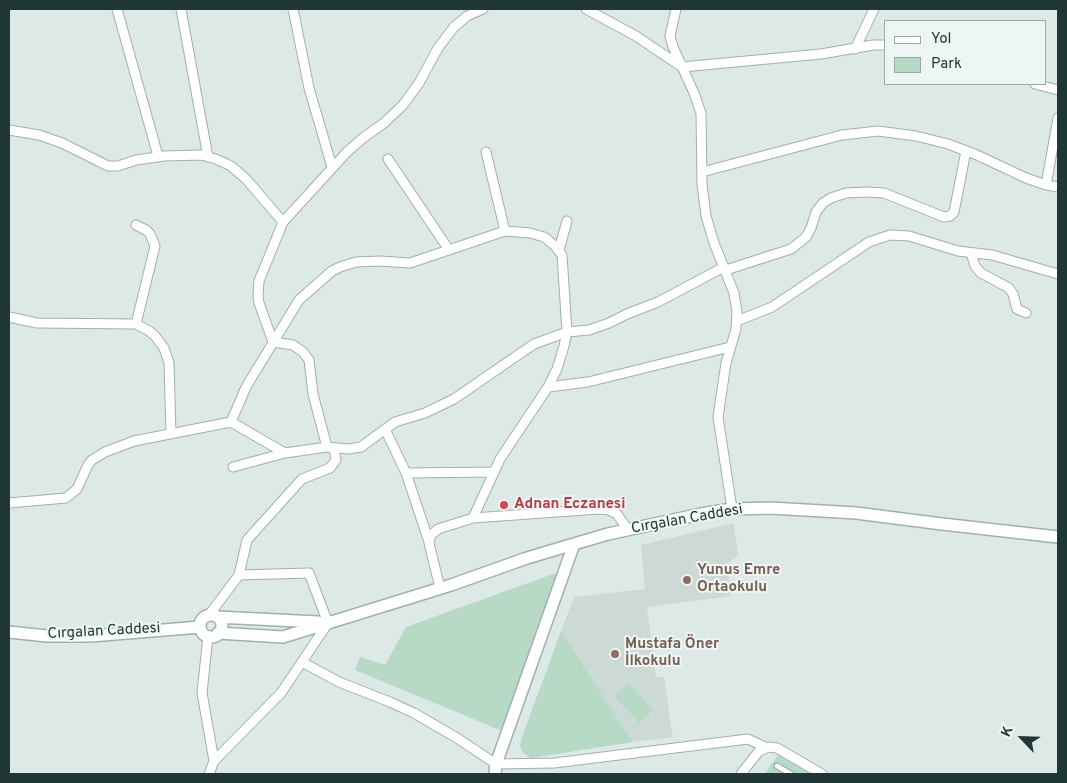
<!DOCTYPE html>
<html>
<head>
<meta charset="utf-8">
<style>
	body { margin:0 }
	#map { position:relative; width:1067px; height:783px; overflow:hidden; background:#dde9e6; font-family:Overpass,sans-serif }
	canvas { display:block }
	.frame { position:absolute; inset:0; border:10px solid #203835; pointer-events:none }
	.legend { position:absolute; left:884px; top:20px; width:162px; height:65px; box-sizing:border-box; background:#edf6f3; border:1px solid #9baaa7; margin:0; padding:6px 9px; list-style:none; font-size:15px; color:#203835 }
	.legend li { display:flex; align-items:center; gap:10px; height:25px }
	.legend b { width:25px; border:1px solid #9baaa7 }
	.north { position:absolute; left:997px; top:713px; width:50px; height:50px; -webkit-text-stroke:4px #edf6f3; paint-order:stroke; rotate:294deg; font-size:14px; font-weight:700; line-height:20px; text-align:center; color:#203835 }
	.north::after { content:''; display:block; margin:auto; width:18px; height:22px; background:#203835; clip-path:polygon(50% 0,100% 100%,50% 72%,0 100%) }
</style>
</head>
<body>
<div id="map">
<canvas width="1067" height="783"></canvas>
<div class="frame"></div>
<ul class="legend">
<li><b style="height:6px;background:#fff"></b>Yol</li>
<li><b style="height:14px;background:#b6dac6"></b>Park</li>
</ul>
<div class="north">K</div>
</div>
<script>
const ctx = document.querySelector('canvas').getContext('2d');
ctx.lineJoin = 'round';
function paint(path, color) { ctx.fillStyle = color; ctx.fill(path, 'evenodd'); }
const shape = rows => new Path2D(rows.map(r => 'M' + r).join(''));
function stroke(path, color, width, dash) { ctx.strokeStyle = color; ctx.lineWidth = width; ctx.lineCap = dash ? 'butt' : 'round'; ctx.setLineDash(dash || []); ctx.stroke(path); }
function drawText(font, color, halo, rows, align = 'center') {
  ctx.font = font + ' Overpass,sans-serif'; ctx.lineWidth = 4; ctx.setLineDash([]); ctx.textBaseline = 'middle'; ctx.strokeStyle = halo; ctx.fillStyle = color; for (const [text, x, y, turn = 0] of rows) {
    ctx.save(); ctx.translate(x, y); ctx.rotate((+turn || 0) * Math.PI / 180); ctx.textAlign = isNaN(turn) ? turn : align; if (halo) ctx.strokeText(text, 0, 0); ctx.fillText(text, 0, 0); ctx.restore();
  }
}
paint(shape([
	[734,523,738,556,727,564,731,596,647,607,656,677,664,677,673,737,633,742,561,631,574,597,645,589,641,545]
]), '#ccd9d5');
paint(shape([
	[567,569,507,733,355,670,360,657,385,665,406,627],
	[561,631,633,742,531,758,523,753,520,746,522,737],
	[628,683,653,710,639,723,614,696],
	[778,755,813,774,764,774]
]), '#b6dac6');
const service = shape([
	[777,766,791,774]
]);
const minor = shape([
	[117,9,158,156],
	[181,9,208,157],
	[293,9,309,88,332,167],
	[586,9,636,36,682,67,821,54,873,45,886,45],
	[676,9,670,36,673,47,694,93,701,113,702,184,706,216,714,243,734,293,737,312,736,329,726,363,718,417,732,509],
	[855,49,874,9],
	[1035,84,1058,90],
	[9,130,39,135,62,143,108,166,118,166,136,160,164,156,201,155,216,159,231,166,246,179,283,222],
	[486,152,505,231],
	[388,159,449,250],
	[702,172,842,135,878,131,916,136,948,144,977,155,1026,178,1046,185,1058,187],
	[1046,185,1058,118],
	[559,250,567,221],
	[971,253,975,266,981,273,1009,288,1013,294,1017,309,1026,313],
	[726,270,791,249,806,237,811,228,816,212,823,203,831,198,846,193,866,192,884,193,944,217,950,216,954,212,966,151],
	[9,317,37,323,136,324,149,331,155,336,164,348,169,363,171,434],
	[737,321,772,307,869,242,890,235,909,236,958,251,992,255,1058,274],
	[136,324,155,246,150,234,146,230,136,225],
	[548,387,588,382,730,347],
	[231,422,246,387,299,300,332,271,340,267,356,262,380,261,410,263,505,231,530,233,544,237,554,245,562,255,567,332,564,346,557,369,548,387,500,459,473,518],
	[385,429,406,473,429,542],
	[327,447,313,394,309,360,303,352,293,345,273,342,259,303,258,296,259,281,283,222,347,152,363,138,384,123,403,105,419,83,438,48,454,27,467,16,483,9],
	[233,467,285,453],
	[406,473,494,472],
	[9,503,66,498,77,489,88,465,92,460,105,452,134,441,231,422,285,453,327,447,348,449,361,447,395,422,425,413,454,399,534,344,567,332,589,330,609,323,627,314,658,302,724,267],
	[239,575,247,540,302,479,330,468,336,460,334,448],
	[440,588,429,543,431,535,438,529,473,518,599,509,609,510,617,514,628,530],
	[208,636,202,693,214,761],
	[302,662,339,682,390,702,414,713,457,738,496,764,554,763,748,739,765,747],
	[209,774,214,761,281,693,328,623,309,573,239,575,209,615],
	[741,774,759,751,769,747,777,748,822,774]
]);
const tertiary = shape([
	'200 626a11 11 0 1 1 22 0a11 11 0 1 1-22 0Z',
	[217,617,318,622],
	[9,632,47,636,91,636,200,627],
	[218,633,283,637,451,585,527,558,574,544,608,534,701,514,732,509,771,508,856,513,942,524,1058,537],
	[495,774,496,764,574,544]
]);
stroke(service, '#a1b0ad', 7);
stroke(minor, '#a1b0ad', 11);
stroke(tertiary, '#a1b0ad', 14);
stroke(service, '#fff', 4.5);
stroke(minor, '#fff', 9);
stroke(tertiary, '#fff', 11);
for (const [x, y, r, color] of [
	[504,505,5,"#e0444e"],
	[687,580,5,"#8d6e63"],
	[615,654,5,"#8d6e63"]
]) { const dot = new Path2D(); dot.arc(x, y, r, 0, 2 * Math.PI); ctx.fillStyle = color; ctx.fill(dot); stroke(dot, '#edf6f3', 2); }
drawText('bold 15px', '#be3a42', '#edf6f3', [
	["Adnan Eczanesi",514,505]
], 'left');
drawText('15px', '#203835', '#edf6f3', [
	["Cırgalan Caddesi",687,520,-10],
	["Cırgalan Caddesi",104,632,-3]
]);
drawText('bold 15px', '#785e54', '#edf6f3', [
	["Yunus Emre",697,571],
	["Ortaokulu",697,588],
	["Mustafa Öner",625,645],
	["İlkokulu",625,662]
], 'left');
</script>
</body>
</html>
